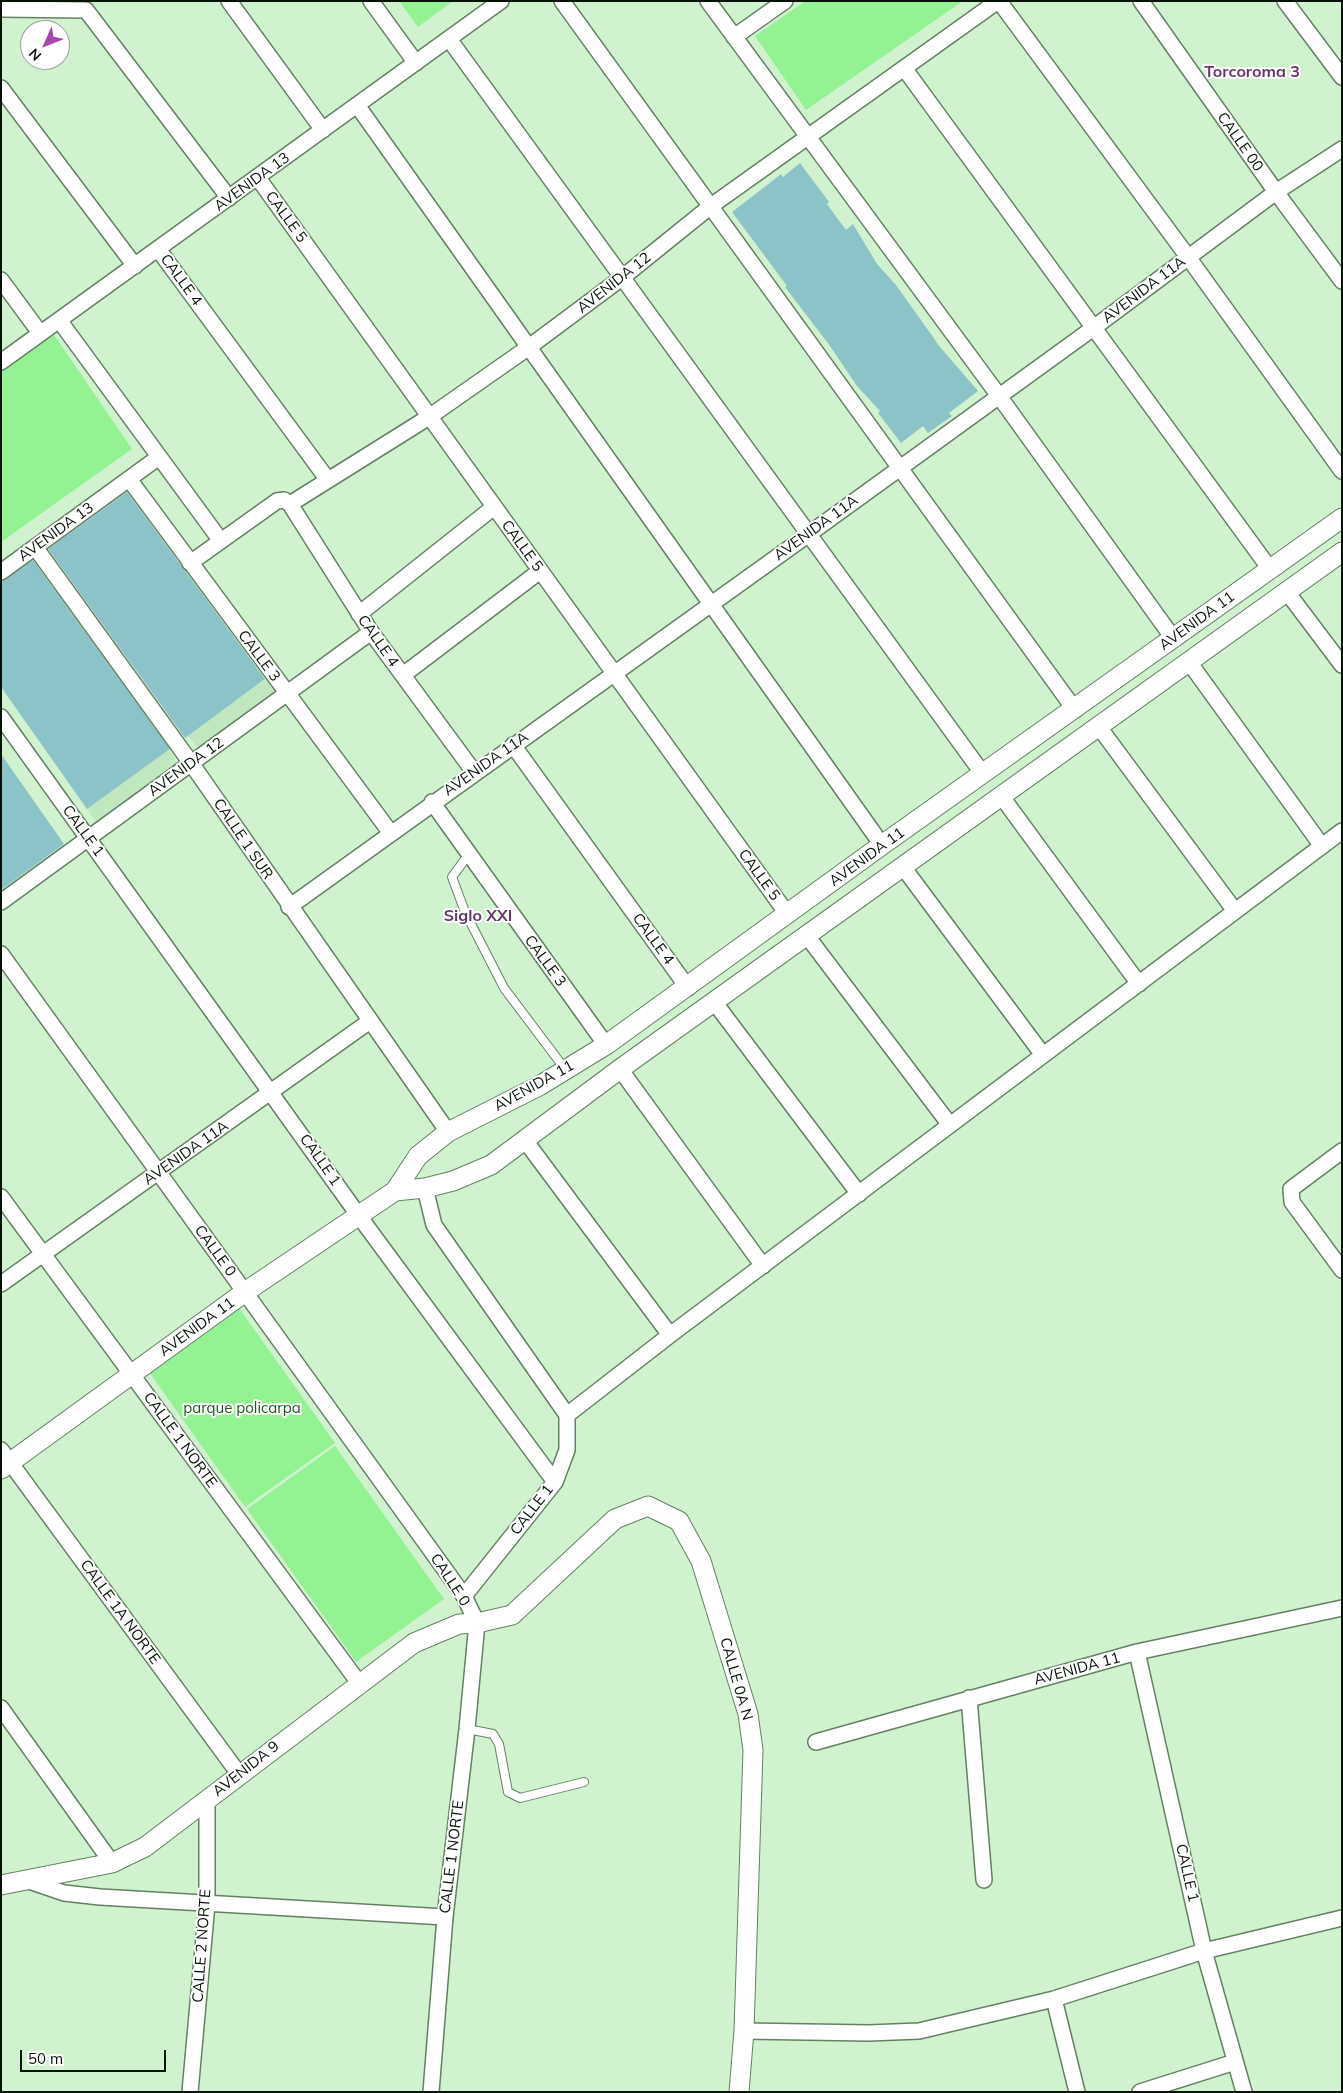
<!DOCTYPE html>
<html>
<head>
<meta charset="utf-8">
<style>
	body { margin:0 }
	#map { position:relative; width:1343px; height:2093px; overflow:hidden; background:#d1f2cf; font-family:Mulish,sans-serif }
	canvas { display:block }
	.frame { position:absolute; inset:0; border:2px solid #071207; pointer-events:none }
	.north { position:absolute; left:20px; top:20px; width:50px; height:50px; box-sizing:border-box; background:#fff; border:1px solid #9ca09c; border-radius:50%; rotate:226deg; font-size:14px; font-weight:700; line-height:20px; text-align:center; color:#071207 }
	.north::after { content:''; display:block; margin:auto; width:18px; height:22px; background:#a748b1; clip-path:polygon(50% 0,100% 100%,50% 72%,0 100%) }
	.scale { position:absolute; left:20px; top:2050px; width:146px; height:22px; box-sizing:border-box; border:2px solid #071207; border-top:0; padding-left:6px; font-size:15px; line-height:18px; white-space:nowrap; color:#071207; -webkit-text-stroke:4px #fff; paint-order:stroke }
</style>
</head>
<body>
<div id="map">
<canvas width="1343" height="2093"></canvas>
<div class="frame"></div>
<div class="north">N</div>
<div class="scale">50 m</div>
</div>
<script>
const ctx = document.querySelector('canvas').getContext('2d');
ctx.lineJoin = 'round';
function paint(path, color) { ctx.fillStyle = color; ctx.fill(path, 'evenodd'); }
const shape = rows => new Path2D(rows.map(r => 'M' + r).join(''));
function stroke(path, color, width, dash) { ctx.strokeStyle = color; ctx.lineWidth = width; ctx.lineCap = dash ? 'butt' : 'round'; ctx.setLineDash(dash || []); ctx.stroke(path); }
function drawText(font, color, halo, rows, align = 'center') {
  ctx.font = font + ' Mulish,sans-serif'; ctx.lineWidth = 4; ctx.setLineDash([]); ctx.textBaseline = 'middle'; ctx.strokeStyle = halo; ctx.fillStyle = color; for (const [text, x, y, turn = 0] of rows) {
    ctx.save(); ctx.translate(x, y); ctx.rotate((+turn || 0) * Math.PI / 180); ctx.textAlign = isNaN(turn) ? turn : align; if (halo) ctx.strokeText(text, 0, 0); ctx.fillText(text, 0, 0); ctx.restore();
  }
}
paint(shape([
	[272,675,285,693,202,754,188,735],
	[169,750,181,769,100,828,87,809]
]), '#c0e7bf');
paint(shape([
	[399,1,453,1,418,27],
	[805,1,963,1,806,110,755,36],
	[50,329,132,449,1,542,1,366],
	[239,1308,335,1443,245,1507,149,1372],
	[335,1446,444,1599,356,1662,247,1509]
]), '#93f393');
paint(shape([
	[800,163,829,202,827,204,846,230,853,224,877,264,896,285,940,347,978,391,949,413,952,416,928,433,923,426,901,443,878,413,880,411,857,386,830,346,785,287,787,286,732,212,771,182,781,174,783,177],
	[127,492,265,679,185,738,48,549],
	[33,560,170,749,87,809,1,687,1,581],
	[1,754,64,844,1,890]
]), '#8cc3c9');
const service = shape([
	[469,854,452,877,465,912,504,988,565,1069],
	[467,1729,493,1734,499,1744,508,1792,520,1798,584,1782]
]);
const minor = shape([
	[229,1,323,130],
	[371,1,416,63],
	[562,1,1075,710],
	[708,1,999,396,1173,638],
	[999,1,1188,257,1342,471],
	[1141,1,1276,192,1342,281],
	[1285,1,1342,77],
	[1,9,86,10,229,198],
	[734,37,785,1],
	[449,39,983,774],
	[904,68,1270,569],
	[1,88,135,266],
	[357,105,882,845],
	[258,178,788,915],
	[158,249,328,480],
	[1,280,40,333],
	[59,320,221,541],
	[1,362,501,1],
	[129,479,390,832],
	[290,504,371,632,474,772],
	[35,547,191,763,448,1132],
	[190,563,277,501,284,500,290,504,429,417,529,347,623,277,711,206,998,1],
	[1,572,159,457],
	[1287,592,1342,665],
	[359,614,494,507],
	[1189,662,1322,846],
	[403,675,540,571],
	[1,717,359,1216,555,1482],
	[1099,727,1235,911],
	[513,745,688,988],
	[1002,797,1139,984],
	[432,802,606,1045],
	[903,867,1043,1055],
	[1,902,371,632],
	[289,907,809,534,1092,329,1276,192,1342,149],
	[807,936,950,1125],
	[1,954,464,1596,477,1623,467,1729,445,1917,431,2092],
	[715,1003,859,1194],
	[620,1069,763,1266],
	[524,1139,670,1335],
	[1342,1151,1291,1189,1292,1202,1342,1270],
	[425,1188,434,1225,567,1415,567,1450,555,1482,464,1596],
	[1,1197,359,1683],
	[1,1284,370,1021],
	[567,1415,670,1335,1342,831],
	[1,1450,239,1774],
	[1137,1652,1204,1951,1244,2092],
	[969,1698,984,1880],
	[1,1708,112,1863],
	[816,1742,1137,1652,1342,1608],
	[26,1880,64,1893,100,1897,445,1917],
	[1054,1999,1077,2092],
	[744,2031,869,2033,919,2031,1054,1999,1204,1951,1342,1918],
	[190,2092,207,1904,207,1800],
	[1140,2092,1235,2062]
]);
const tertiary = shape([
	[395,1191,425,1188,453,1181,491,1165,620,1069,1342,552],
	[1,1469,245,1292,395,1191,418,1156,448,1132,539,1086,606,1045,882,845,1342,518],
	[1,1885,112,1863,145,1847,414,1643,459,1624,477,1623,512,1615,615,1519,648,1506,679,1521,701,1561,748,1714,753,1750,744,2031,739,2092]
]);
stroke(service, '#648163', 10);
stroke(minor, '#648163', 18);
stroke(tertiary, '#648163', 21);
stroke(service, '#fff', 8);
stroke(minor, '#fff', 15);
stroke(tertiary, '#fff', 19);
drawText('15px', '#071207', '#fff', [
	["CALLE 00",1240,142,55],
	["AVENIDA 13",252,182,-36],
	["CALLE 5",286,217,54],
	["CALLE 4",181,280,54],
	["AVENIDA 12",614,283,-38],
	["AVENIDA 11A",1144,290,-37],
	["AVENIDA 11A",816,528,-36],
	["AVENIDA 13",56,532,-36],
	["CALLE 5",522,546,54],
	["AVENIDA 11",1197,621,-36],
	["CALLE 4",378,641,55],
	["CALLE 3",259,656,53],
	["AVENIDA 11A",486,764,-35],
	["AVENIDA 12",186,767,-36],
	["CALLE 1",83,831,54],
	["CALLE 1 SUR",243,839,56],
	["AVENIDA 11",867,857,-36],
	["CALLE 5",759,875,54],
	["CALLE 4",653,939,54],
	["CALLE 3",545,961,54],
	["AVENIDA 11",534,1086,-29],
	["AVENIDA 11A",186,1153,-35],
	["CALLE 1",320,1160,55],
	["CALLE 0",215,1251,54],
	["AVENIDA 11",197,1327,-36],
	["CALLE 1 NORTE",180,1440,54],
	["CALLE 1",532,1510,-52],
	["CALLE 0",450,1580,57],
	["CALLE 1A NORTE",120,1612,54],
	["AVENIDA 11",1077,1669,-15],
	["CALLE 0A N",736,1679,74],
	["AVENIDA 9",246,1769,-38],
	["CALLE 1 NORTE",452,1857,-83],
	["CALLE 1",1187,1873,77],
	["CALLE 2 NORTE",202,1946,-86]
]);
drawText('15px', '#185a1c', '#fff', [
	["parque policarpa",242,1408]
]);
drawText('bold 16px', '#66376b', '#fff', [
	["Torcoroma 3",1252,72],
	["Siglo XXI",478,916]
]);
</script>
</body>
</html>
